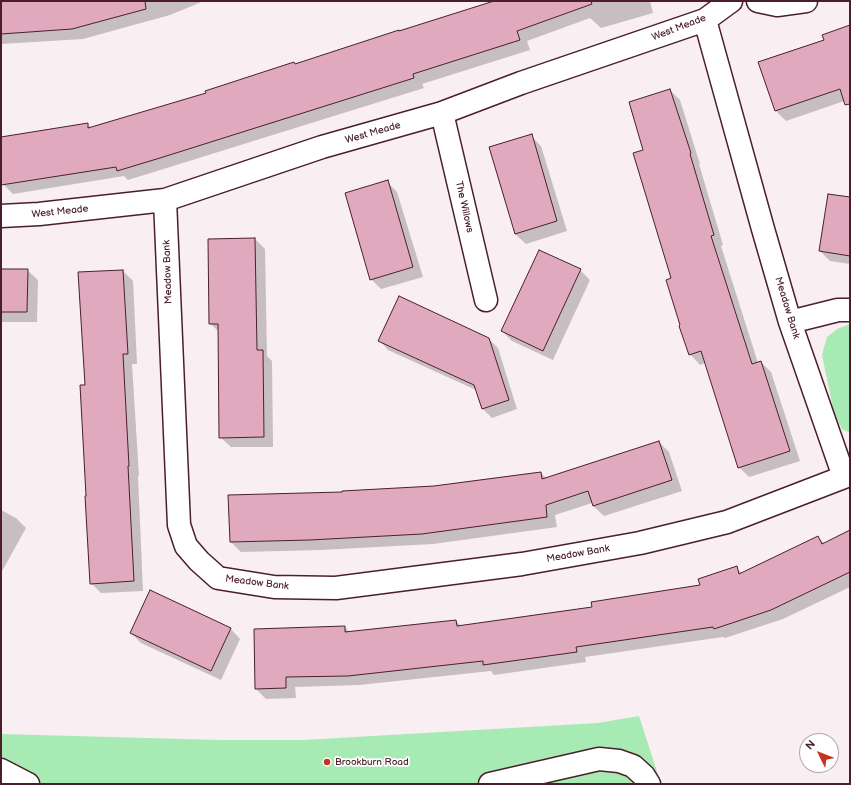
<!DOCTYPE html>
<html>
<head>
<meta charset="utf-8">
<style>
	body { margin:0 }
	#map { position:relative; width:851px; height:785px; overflow:hidden; background:#f9eef2; font-family:"Balsamiq Sans",sans-serif }
	canvas { display:block }
	.frame { position:absolute; inset:0; border:2px solid #4a1f2b; pointer-events:none }
	.north { position:absolute; left:799px; top:733px; width:40px; height:40px; box-sizing:border-box; background:#fff; border:1px solid #b7a5aa; border-radius:50%; rotate:313deg; font-size:11px; font-weight:700; line-height:16px; text-align:center; color:#4a1f2b }
	.north::after { content:''; display:block; margin:auto; width:14px; height:18px; background:#c8321e; clip-path:polygon(50% 0,100% 100%,50% 72%,0 100%) }
</style>
</head>
<body>
<div id="map">
<canvas width="851" height="785"></canvas>
<div class="frame"></div>
<div class="north">N</div>
</div>
<script>
const ctx = document.querySelector('canvas').getContext('2d');
ctx.lineJoin = 'round';
function paint(path, color) { ctx.fillStyle = color; ctx.fill(path, 'evenodd'); }
const shape = rows => new Path2D(rows.map(r => 'M' + r).join(''));
function stroke(path, color, width, dash) { ctx.strokeStyle = color; ctx.lineWidth = width; ctx.lineCap = dash ? 'butt' : 'round'; ctx.setLineDash(dash || []); ctx.stroke(path); }
function drawText(font, color, halo, rows, align = 'center') {
  ctx.font = font + ' "Balsamiq Sans",sans-serif'; ctx.lineWidth = 3.5; ctx.setLineDash([]); ctx.textBaseline = 'middle'; ctx.strokeStyle = halo; ctx.fillStyle = color; for (const [text, x, y, turn = 0] of rows) {
    ctx.save(); ctx.translate(x, y); ctx.rotate((+turn || 0) * Math.PI / 180); ctx.textAlign = isNaN(turn) ? turn : align; if (halo) ctx.strokeText(text, 0, 0); ctx.fillText(text, 0, 0); ctx.restore();
  }
}
paint(shape([
	[850,324,850,433,842,429,834,413,822,355,827,337,837,329],
	[639,716,661,784,1,784,1,734,219,740,303,740,598,723]
]), '#a8eab4');
paint(shape([
	[1,1,204,1,170,15,83,39,1,44],
	[497,1,650,1,653,13,601,28,590,18,527,41,530,50,422,84,424,88,128,180,124,176,13,194,4,185,1,185,1,138,87,124,91,128,207,93],
	[850,31,850,99,786,121,776,111],
	[670,90,680,100,700,164,699,164,723,245,721,246,758,363,761,362,771,372,800,461,749,477,739,467,705,363,700,365,690,354,672,279,645,150],
	[531,136,541,146,567,231,526,244,515,234],
	[387,182,397,192,423,277,381,289,371,279],
	[850,198,850,264,830,261,820,251],
	[255,239,265,249,267,356,272,361,273,447,231,447,220,437,219,332,210,323],
	[1,269,27,270,38,280,37,322,1,322],
	[580,270,590,280,553,360,512,341,502,331],
	[123,271,133,281,137,364,132,364,139,476,138,476,143,591,101,593,91,583,86,385],
	[489,339,498,348,517,409,492,418,483,409,476,390,388,350,379,340],
	[659,442,669,452,682,491,604,516,593,506,592,503,555,515,557,527,433,544,321,550,241,552,231,542,343,493,434,487,541,473,547,479],
	[1,510,16,518,26,528,1,573],
	[850,531,850,587,783,619,725,638,723,637,585,657,586,662,494,675,491,671,359,685,295,687,296,698,266,699,256,689,345,627,350,633,456,621,461,626,593,608,701,586,736,568,743,574,818,537,825,544],
	[230,628,240,639,221,680,141,643,131,633]
]), '#0003');
const building = shape([
	[1,1,145,1,146,9,72,29,1,34,1,1],
	[494,1,591,1,592,4,517,31,520,40,413,74,414,78,160,158,117,171,116,167,1,185,1,137,88,123,88,128,206,93,205,91,294,62,295,64,399,30,399,31,494,1],
	[850,25,850,104,845,105,840,89,775,111,758,62,824,40,822,35,850,25],
	[670,89,691,153,690,154,714,235,711,236,752,364,761,361,790,451,738,468,701,351,689,355,679,326,680,325,666,280,671,278,633,153,643,150,629,102,670,89],
	[532,134,557,221,515,234,489,147,532,134],
	[388,180,413,267,370,280,345,193,388,180],
	[828,194,850,197,850,256,819,251,828,194],
	[255,238,257,350,263,350,264,437,219,438,218,324,209,324,208,239,255,238],
	[539,250,581,269,543,351,501,331,539,250],
	[1,269,28,269,27,312,1,312,1,269],
	[123,270,128,354,123,354,129,466,128,466,134,581,90,584,85,496,86,496,80,385,85,385,78,272,123,270],
	[399,296,489,338,509,400,482,409,474,385,378,341,399,296],
	[659,441,672,480,593,506,588,491,546,505,547,517,422,534,310,540,230,542,228,495,342,492,342,491,434,486,541,472,542,479,659,441],
	[850,530,850,572,771,610,714,629,713,627,576,647,577,652,483,665,483,661,348,676,286,677,286,688,255,689,254,629,345,626,345,632,456,620,457,626,592,607,591,602,700,585,698,579,737,566,739,574,818,536,822,544,850,530],
	[150,590,231,628,211,671,130,633,150,590]
]);
paint(building, '#e1a9bd');
stroke(building, '#4a1f2b', 1);
const minor = shape([
	[758,1,777,5,806,1],
	[442,113,486,300],
	[165,200,179,525,186,546,199,561,218,578,274,587,336,588,522,564,640,543,727,522,844,477,790,322,763,229,705,20],
	[1,216,39,214,165,200,322,147,442,113,521,83,705,20,731,1],
	[790,322,838,310,850,310],
	[1,770,28,784],
	[490,784,599,759,619,761,633,766,644,776,649,784]
]);
stroke(minor, '#4a1f2b', 25);
stroke(minor, '#fff', 22);
for (const [x, y, r, color] of [
	[327,762,4,"#c8321e"]
]) { const dot = new Path2D(); dot.arc(x, y, r, 0, 2 * Math.PI); ctx.fillStyle = color; ctx.fill(dot); stroke(dot, '#fff', 1.5); }
drawText('10px', '#4a1f2b', '#fff', [
	["West Meade",679,28,-21],
	["West Meade",373,133,-16],
	["The Willows",464,207,77],
	["West Meade",60,212,-6],
	["Meadow Bank",168,272,-92],
	["Meadow Bank",787,308,73],
	["Meadow Bank",578,554,-10],
	["Meadow Bank",257,583,7]
]);
drawText('10px', '#4a1f2b', '#fff', [
	["Brookburn Road",335,762]
], 'left');
</script>
</body>
</html>
